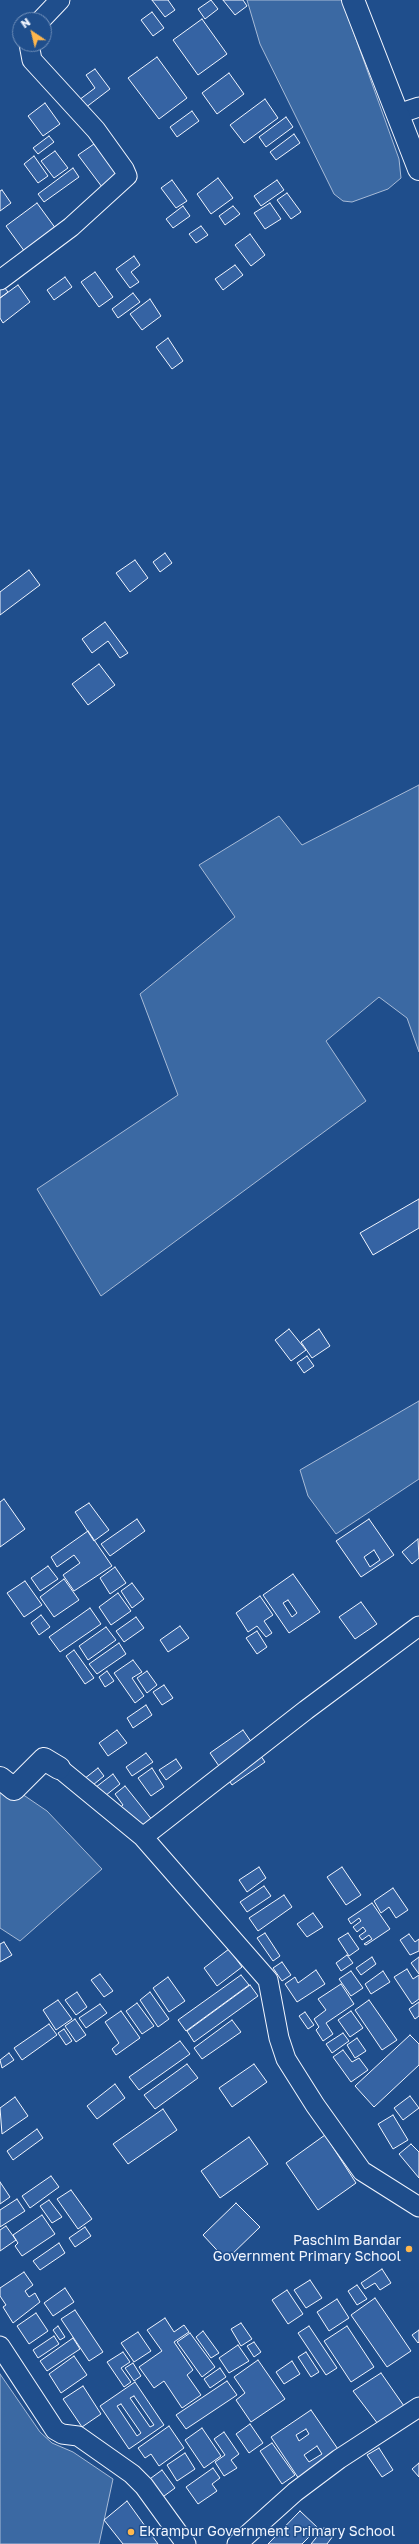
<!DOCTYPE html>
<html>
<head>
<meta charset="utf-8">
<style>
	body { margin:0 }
	#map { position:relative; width:419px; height:2544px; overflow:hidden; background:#1f4e8c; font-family:"Golos Text",sans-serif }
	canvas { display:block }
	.north { position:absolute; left:12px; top:12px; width:40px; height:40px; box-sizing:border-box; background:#1f4e8c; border:1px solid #7391ba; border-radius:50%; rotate:325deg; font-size:11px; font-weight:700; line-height:16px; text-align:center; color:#f2f6ff }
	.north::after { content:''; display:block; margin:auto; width:14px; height:18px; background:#ffb74d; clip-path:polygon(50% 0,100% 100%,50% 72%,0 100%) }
</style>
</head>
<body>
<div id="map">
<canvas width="419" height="2544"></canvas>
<div class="north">N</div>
</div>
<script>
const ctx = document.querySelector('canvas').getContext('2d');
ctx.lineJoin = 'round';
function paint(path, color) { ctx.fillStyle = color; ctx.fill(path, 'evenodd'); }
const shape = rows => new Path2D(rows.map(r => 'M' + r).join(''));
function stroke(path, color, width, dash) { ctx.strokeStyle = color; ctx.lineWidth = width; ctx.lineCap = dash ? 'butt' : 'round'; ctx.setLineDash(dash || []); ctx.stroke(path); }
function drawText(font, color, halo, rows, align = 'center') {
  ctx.font = font + ' "Golos Text",sans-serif'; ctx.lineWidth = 3; ctx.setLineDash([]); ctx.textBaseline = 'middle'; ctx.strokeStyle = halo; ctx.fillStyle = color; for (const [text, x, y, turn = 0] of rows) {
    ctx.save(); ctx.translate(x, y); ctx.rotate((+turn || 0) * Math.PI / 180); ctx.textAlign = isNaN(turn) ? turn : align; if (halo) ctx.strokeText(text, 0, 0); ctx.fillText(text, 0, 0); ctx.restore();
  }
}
const water = shape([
	[247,0,342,0,399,159,401,178,388,189,352,202,343,201,334,194,260,44,247,0],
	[419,785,419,1052,407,1018,379,997,326,1041,366,1101,101,1296,37,1189,178,1095,140,994,235,917,199,865,279,816,302,845,419,785],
	[419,1401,419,1479,336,1534,308,1496,300,1470,419,1401],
	[0,1779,47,1811,102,1869,20,1941,0,1928,0,1779],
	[0,2374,40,2432,52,2443,73,2452,113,2479,99,2544,0,2544,0,2374]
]);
paint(water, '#3b69a3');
stroke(water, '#a8bbd7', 1);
const building = shape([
	[152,0,168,0,175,10,165,17,152,0],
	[211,0,218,9,205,19,198,9,211,0],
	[223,0,243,0,247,6,235,15,223,0],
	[152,12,164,28,153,36,141,20,152,12],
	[202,19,227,54,198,75,173,40,202,19],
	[157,57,187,98,159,119,128,78,157,57],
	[95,69,110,89,85,108,79,100,95,88,86,75,95,69],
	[229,73,244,94,217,114,202,93,229,73],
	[265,99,278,118,244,143,230,125,265,99],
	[45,103,60,124,43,136,28,116,45,103],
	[192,111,199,121,177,137,170,127,192,111],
	[286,117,293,127,266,147,259,137,286,117],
	[294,134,300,143,276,160,270,152,294,134],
	[49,136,54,142,38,154,33,148,49,136],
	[94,144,117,175,102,187,78,155,94,144],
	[55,151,68,168,54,178,41,161,55,151],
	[34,156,48,176,38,183,24,164,34,156],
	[73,168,79,177,44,202,38,194,73,168],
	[218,178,233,198,211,214,197,194,218,178],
	[172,180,187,201,176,208,161,188,172,180],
	[277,180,284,190,261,206,254,196,277,180],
	[2,190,11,203,0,211,0,191,2,190],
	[287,193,301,212,291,219,277,200,287,193],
	[37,203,56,229,25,252,6,226,37,203],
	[270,203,281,219,265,229,254,213,270,203],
	[183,206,190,216,173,228,166,219,183,206],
	[233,206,240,214,225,225,219,216,233,206],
	[201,226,208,235,196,243,189,234,201,226],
	[250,234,265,255,251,266,235,245,250,234],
	[134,256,140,265,131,272,139,282,130,288,116,269,134,256],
	[235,265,243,275,223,290,215,279,235,265],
	[95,272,113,297,99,307,81,282,95,272],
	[65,277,72,287,54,300,47,290,65,277],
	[1,283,8,292,0,298,0,284,1,283],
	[18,285,30,302,3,323,0,318,0,298,18,285],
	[133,293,140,302,118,318,112,309,133,293],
	[150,299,161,316,142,330,130,314,150,299],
	[168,338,183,361,172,369,156,347,168,338],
	[165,553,172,563,160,572,153,562,165,553],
	[135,560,148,578,130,592,116,573,135,560],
	[29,570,40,585,0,615,0,592,29,570],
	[105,622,128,653,120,658,108,641,92,653,82,639,105,622],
	[99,664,115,685,88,705,72,684,99,664],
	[419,1199,419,1228,373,1255,360,1233,419,1199],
	[289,1329,306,1350,291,1361,275,1340,289,1329],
	[319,1329,330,1346,312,1358,301,1342,319,1329],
	[307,1356,314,1366,304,1373,297,1363,307,1356],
	[4,1499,25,1529,0,1547,0,1502,4,1499],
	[89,1503,109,1530,94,1541,75,1512,89,1503],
	[137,1519,145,1531,110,1556,101,1544,137,1519],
	[369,1519,394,1555,361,1577,336,1541,369,1519],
	[374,1550,380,1560,370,1567,364,1557,374,1550],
	[88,1531,112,1566,74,1591,63,1575,80,1563,74,1555,57,1567,51,1557,88,1531],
	[418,1539,419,1558,412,1564,402,1552,418,1539],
	[48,1566,58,1579,40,1591,31,1578,48,1566],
	[115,1567,126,1583,110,1594,100,1578,115,1567],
	[293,1574,320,1612,289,1633,263,1595,293,1574],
	[288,1600,297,1613,292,1617,283,1603,288,1600],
	[64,1579,79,1600,54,1617,40,1597,64,1579],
	[25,1581,42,1605,24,1617,7,1593,25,1581],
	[132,1583,144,1599,132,1608,121,1591,132,1583],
	[118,1593,131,1611,111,1625,99,1607,118,1593],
	[260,1596,273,1615,264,1621,272,1633,266,1637,257,1626,248,1632,236,1613,260,1596],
	[361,1602,377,1624,355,1639,339,1617,361,1602],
	[90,1608,101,1624,60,1652,49,1637,90,1608],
	[41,1615,50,1627,39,1635,31,1623,41,1615],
	[136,1617,144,1628,124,1642,116,1631,136,1617],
	[180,1626,189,1638,168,1652,160,1640,180,1626],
	[106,1627,116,1640,88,1660,79,1646,106,1627],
	[257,1631,267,1647,257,1654,246,1638,257,1631],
	[119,1643,126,1654,97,1674,89,1664,119,1643],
	[74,1650,94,1678,85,1684,66,1656,74,1650],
	[133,1660,142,1672,132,1678,144,1696,135,1703,114,1673,133,1660],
	[107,1671,114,1681,105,1687,99,1677,107,1671],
	[147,1671,157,1685,147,1693,137,1678,147,1671],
	[164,1685,173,1698,162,1705,153,1692,164,1685],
	[146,1705,152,1715,133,1728,127,1718,146,1705],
	[117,1730,127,1743,108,1756,99,1743,117,1730],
	[243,1730,265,1762,232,1785,210,1753,243,1730],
	[146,1753,153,1762,132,1776,126,1767,146,1753],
	[176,1759,182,1768,166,1780,159,1770,176,1759],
	[98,1768,104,1776,82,1794,75,1786,98,1768],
	[152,1768,164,1787,151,1796,138,1778,152,1768],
	[113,1774,120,1784,91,1807,83,1797,113,1774],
	[125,1786,161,1831,150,1840,110,1815,123,1805,115,1794,125,1786],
	[259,1867,266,1878,247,1892,239,1880,259,1867],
	[342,1867,361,1895,346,1905,327,1877,342,1867],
	[264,1886,271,1896,247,1912,240,1902,264,1886],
	[393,1888,408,1910,396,1918,389,1907,381,1913,374,1901,393,1888],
	[284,1895,292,1907,258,1931,249,1918,284,1895],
	[372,1903,390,1929,366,1945,364,1944,372,1939,369,1935,362,1940,359,1936,366,1931,363,1927,357,1932,353,1927,361,1921,359,1918,351,1924,348,1919,372,1903],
	[313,1913,323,1927,307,1937,297,1924,313,1913],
	[265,1933,280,1956,273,1961,257,1938,265,1933],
	[348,1933,359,1949,349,1956,338,1939,348,1933],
	[409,1934,415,1942,419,1939,419,1951,410,1955,400,1940,409,1934],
	[4,1942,12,1955,0,1962,0,1944,4,1942],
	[229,1949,242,1967,217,1986,204,1968,229,1949],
	[347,1955,353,1963,341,1971,336,1963,347,1955],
	[372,1957,376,1964,361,1975,356,1968,372,1957],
	[419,1957,419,1974,411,1963,419,1957],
	[282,1962,291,1975,282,1981,273,1968,282,1962],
	[407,1969,413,1979,419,1975,419,1999,412,2004,394,1977,407,1969],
	[316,1970,325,1984,297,2002,285,1984,295,1977,298,1983,316,1970],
	[351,1971,363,1988,351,1996,339,1979,351,1971],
	[383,1971,390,1982,371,1994,365,1984,383,1971],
	[100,1974,113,1991,104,1997,91,1980,100,1974],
	[241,1975,249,1985,186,2031,178,2020,241,1975],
	[168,1977,185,2001,169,2012,153,1988,168,1977],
	[341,1984,354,2004,326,2023,333,2034,323,2041,316,2030,319,2027,314,2019,326,2010,318,1999,341,1984],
	[250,1985,258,1996,194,2042,187,2031,250,1985],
	[77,1992,87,2007,76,2015,65,2000,77,1992],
	[150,1992,169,2019,158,2027,140,2000,150,1992],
	[58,2000,72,2019,56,2030,43,2010,58,2000],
	[369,2000,397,2040,382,2050,355,2010,369,2000],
	[419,2002,419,2016,415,2019,409,2009,419,2002],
	[137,2003,154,2026,142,2034,126,2011,137,2003],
	[100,2004,107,2013,86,2028,79,2018,100,2004],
	[121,2011,140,2038,116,2055,112,2049,119,2043,105,2022,121,2011],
	[351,2011,363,2028,350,2037,338,2020,351,2011],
	[305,2012,314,2025,308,2029,299,2016,305,2012],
	[75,2019,86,2035,76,2042,65,2026,75,2019],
	[232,2020,241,2032,202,2059,194,2048,232,2020],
	[49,2024,57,2035,22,2060,14,2048,49,2024],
	[64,2029,72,2041,66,2045,58,2033,64,2029],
	[343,2033,349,2041,332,2053,326,2044,343,2033],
	[410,2035,419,2044,419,2065,374,2107,355,2086,410,2035],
	[357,2038,366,2051,355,2058,347,2045,357,2038],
	[180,2041,190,2054,139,2090,129,2077,180,2041],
	[343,2050,352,2062,359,2058,368,2070,351,2082,333,2057,343,2050],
	[9,2053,14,2060,2,2068,0,2060,9,2053],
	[187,2064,198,2078,155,2109,144,2095,187,2064],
	[254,2064,267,2082,232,2107,219,2088,254,2064],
	[115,2084,125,2098,97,2119,87,2106,115,2084],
	[410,2096,419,2108,403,2120,394,2108,410,2096],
	[15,2097,28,2116,2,2134,0,2108,15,2097],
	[163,2109,177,2130,128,2164,113,2144,163,2109],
	[393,2115,408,2140,393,2149,378,2124,393,2115],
	[37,2129,43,2138,13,2160,7,2151,37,2129],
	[325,2135,356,2183,318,2210,286,2163,325,2135],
	[249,2137,268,2164,220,2198,201,2171,249,2137],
	[411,2144,419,2152,419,2178,399,2154,411,2144],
	[51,2176,59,2187,30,2208,22,2196,51,2176],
	[0,2182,10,2197,0,2204,0,2182],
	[71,2190,92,2219,78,2229,57,2199,71,2190],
	[17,2199,25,2211,0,2227,0,2210,17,2199],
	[49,2200,62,2217,52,2223,40,2206,49,2200],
	[236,2203,260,2227,226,2260,203,2235,236,2203],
	[42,2215,55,2234,22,2256,15,2246,18,2243,13,2235,42,2215],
	[6,2226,16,2240,0,2251,0,2230,6,2226],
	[85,2227,91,2236,75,2247,69,2238,85,2227],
	[59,2243,65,2253,40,2270,33,2261,59,2243],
	[382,2269,391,2283,380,2290,375,2283,365,2289,361,2283,382,2269],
	[24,2272,33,2285,25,2291,29,2297,35,2293,40,2302,13,2323,3,2307,6,2305,0,2296,0,2288,24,2272],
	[310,2280,322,2298,306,2308,294,2290,310,2280],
	[357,2285,367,2299,357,2305,348,2291,357,2285],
	[65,2288,74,2302,53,2316,44,2303,65,2288],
	[287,2290,303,2314,288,2324,272,2300,287,2290],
	[375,2298,411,2351,387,2367,351,2315,375,2298],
	[337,2299,349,2318,329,2331,317,2312,337,2299],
	[75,2310,103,2352,89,2361,61,2319,75,2310],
	[36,2313,48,2331,29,2344,17,2326,36,2313],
	[165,2318,174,2332,184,2325,189,2332,174,2342,193,2370,187,2375,201,2395,182,2408,164,2381,154,2388,139,2367,162,2351,147,2330,165,2318],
	[241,2323,252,2339,241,2346,231,2329,241,2323],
	[58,2326,65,2337,60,2340,53,2330,58,2326],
	[309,2326,337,2368,326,2375,298,2333,309,2326],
	[347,2326,374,2367,351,2382,324,2341,347,2326],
	[419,2330,419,2342,418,2343,412,2335,419,2330],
	[203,2331,219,2353,211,2358,196,2337,203,2331],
	[138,2332,151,2351,134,2362,121,2343,138,2332],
	[190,2333,215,2367,202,2377,177,2342,190,2333],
	[54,2336,59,2344,38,2358,33,2350,54,2336],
	[73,2338,80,2349,47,2371,40,2361,73,2338],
	[254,2342,261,2352,254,2357,247,2346,254,2342],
	[238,2345,249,2361,229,2373,219,2358,238,2345],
	[123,2352,130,2362,121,2368,131,2382,124,2387,107,2362,123,2352],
	[306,2352,319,2372,311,2377,298,2357,306,2352],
	[74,2356,87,2375,61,2393,49,2374,74,2356],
	[258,2360,285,2399,251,2422,236,2400,245,2393,234,2377,258,2360],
	[292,2361,300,2374,284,2384,276,2372,292,2361],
	[133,2363,141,2376,134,2381,125,2368,133,2363],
	[220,2368,226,2377,210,2388,204,2379,220,2368],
	[381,2373,404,2406,378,2424,353,2391,381,2373],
	[227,2381,237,2395,186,2429,176,2415,227,2381],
	[135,2382,164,2425,129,2449,100,2406,135,2382],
	[134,2396,154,2425,150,2427,130,2398,134,2396],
	[121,2404,141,2433,137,2436,117,2406,121,2404],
	[83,2386,101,2414,82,2427,63,2399,83,2386],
	[311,2410,342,2455,301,2482,271,2437,311,2410],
	[306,2429,309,2434,299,2441,296,2435,306,2429],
	[317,2446,322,2454,309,2462,304,2455,317,2446],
	[250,2424,263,2443,249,2453,236,2434,250,2424],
	[169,2426,184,2448,159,2466,151,2454,145,2458,138,2448,169,2426],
	[202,2428,221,2456,204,2468,185,2440,202,2428],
	[224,2432,239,2454,231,2460,237,2468,224,2476,215,2462,225,2455,214,2439,224,2432],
	[272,2443,295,2475,282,2484,260,2451,272,2443],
	[379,2448,393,2470,382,2477,367,2455,379,2448],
	[185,2453,195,2469,177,2481,167,2465,185,2453],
	[419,2463,419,2477,412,2469,419,2463],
	[213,2468,220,2478,212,2484,217,2491,198,2504,186,2487,213,2468],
	[162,2470,175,2488,160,2499,147,2481,162,2470],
	[127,2501,158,2544,123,2544,104,2520,127,2501],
	[300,2511,318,2528,302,2544,268,2544,300,2511],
	[324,2528,333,2536,327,2544,311,2544,324,2528]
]);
paint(building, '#3563a3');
stroke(building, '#f2f6ff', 1);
const street = shape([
	[41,20,60,0],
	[398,114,419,107],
	[0,280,71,227,127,176,124,169,96,130,32,60,29,44],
	[59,1768,143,1837,268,1980,279,2038,286,2059,315,2105,362,2171,419,2207],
	[143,1837,306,1710,419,1626],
	[0,2346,55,2430,62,2434,78,2436,132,2474,144,2486,186,2544],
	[237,2544,295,2492,339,2459,419,2407]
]);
const secondary = shape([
	[0,1778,14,1789,44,1759,59,1768]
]);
const primary = shape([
	[353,0,419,169]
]);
stroke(street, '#f2f6ff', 21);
stroke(secondary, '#f2f6ff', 24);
stroke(primary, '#f2f6ff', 24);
stroke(street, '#1f4e8c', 19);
stroke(secondary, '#1f4e8c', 22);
stroke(primary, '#1f4e8c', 22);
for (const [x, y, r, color] of [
	[409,2249,4,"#ffb74d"],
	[131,2532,4,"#ffb74d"]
]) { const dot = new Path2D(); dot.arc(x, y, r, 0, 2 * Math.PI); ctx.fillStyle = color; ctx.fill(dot); stroke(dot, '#1f4e8c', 1.5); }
drawText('14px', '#f2f6ff', '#1f4e8c', [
	["Paschim Bandar",401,2241],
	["Government Primary School",401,2257],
	["Ekrampur Government Primary School",139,2532,"left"]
], 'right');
</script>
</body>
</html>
